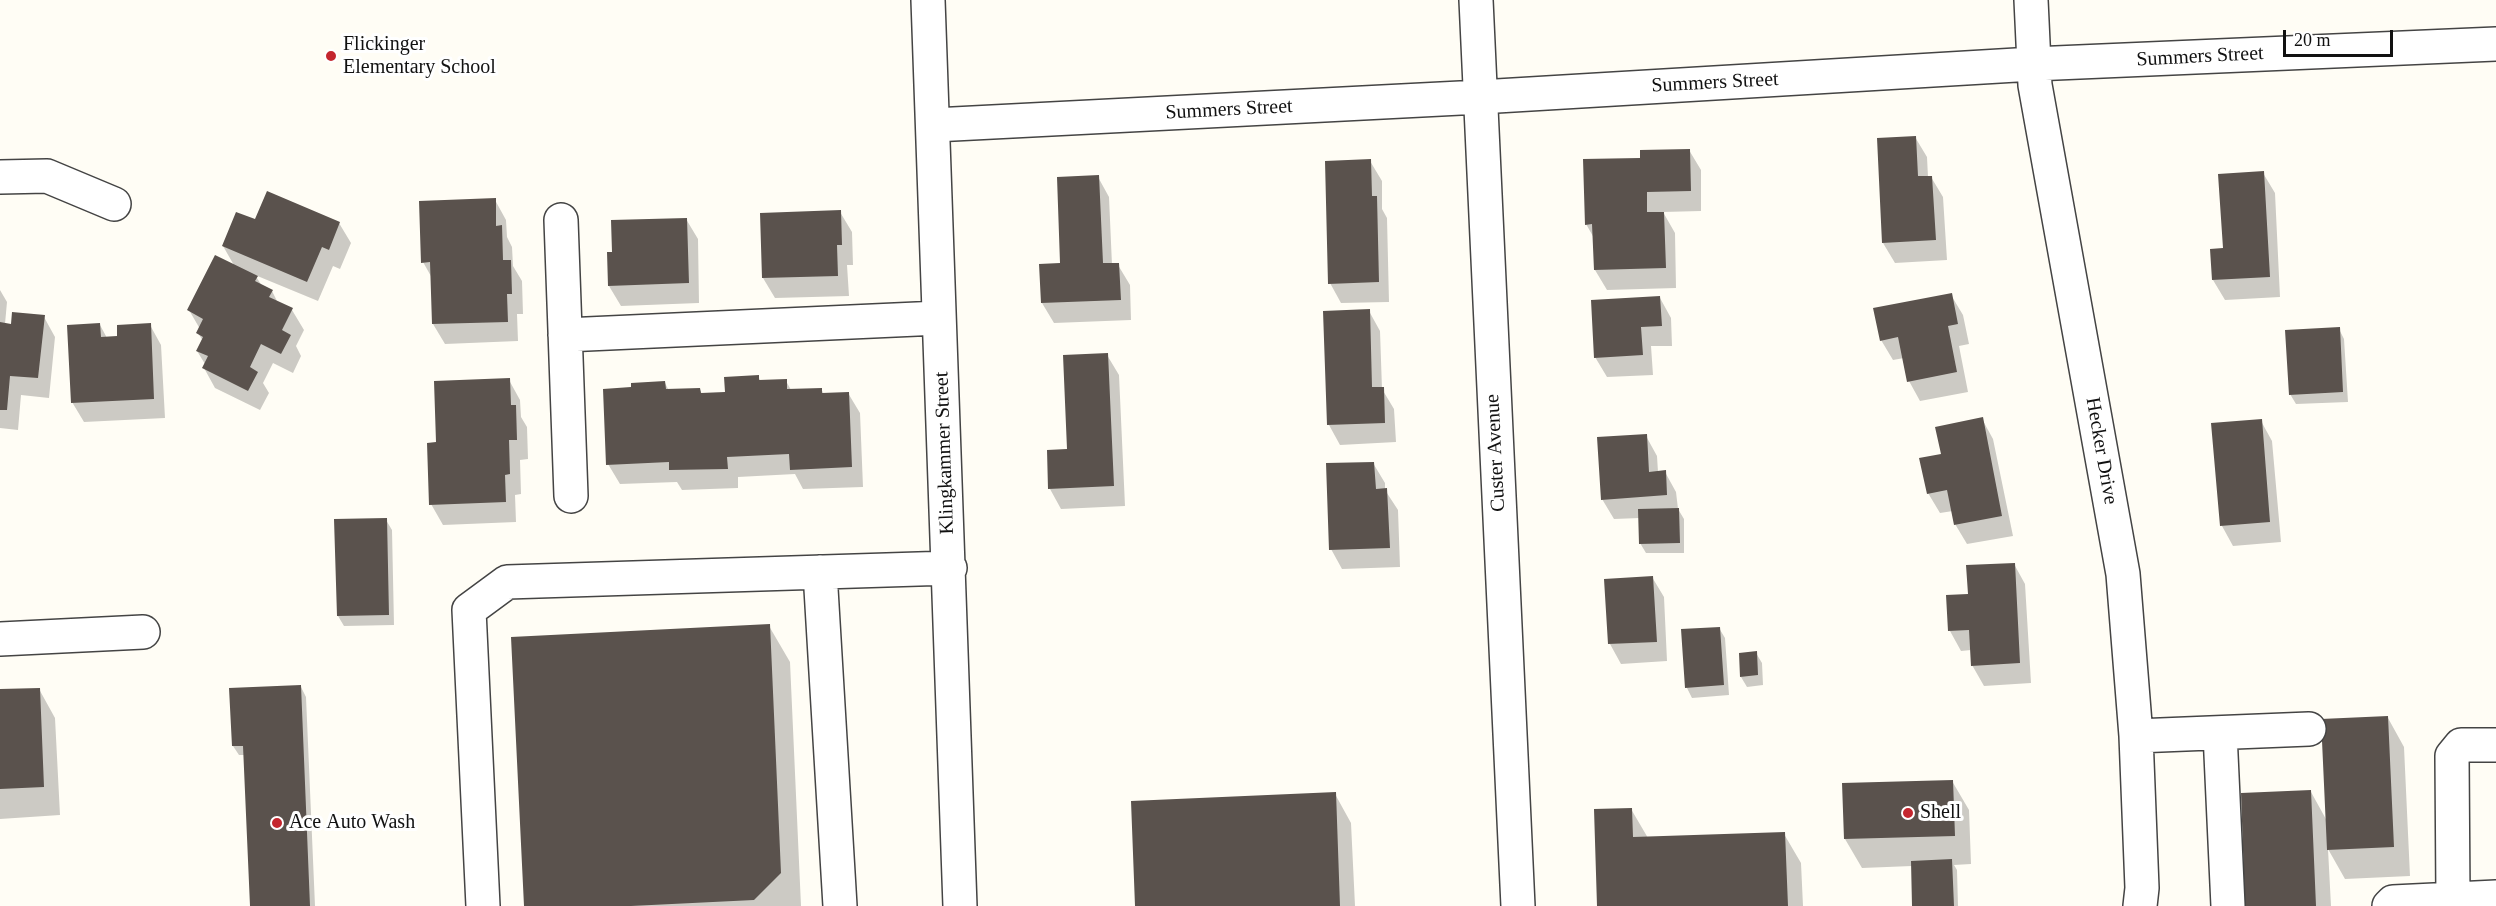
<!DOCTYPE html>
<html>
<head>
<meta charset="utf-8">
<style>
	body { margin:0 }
	#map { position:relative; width:2496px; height:906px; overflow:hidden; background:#fffdf5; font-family:"Times New Roman",serif }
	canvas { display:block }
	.scale { position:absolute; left:2283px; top:30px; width:110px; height:27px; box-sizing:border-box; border:3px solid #111; border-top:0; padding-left:8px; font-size:18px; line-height:21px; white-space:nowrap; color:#111; -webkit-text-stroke:4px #fff; paint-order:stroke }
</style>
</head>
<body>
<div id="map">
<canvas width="2496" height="906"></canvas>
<div class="scale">20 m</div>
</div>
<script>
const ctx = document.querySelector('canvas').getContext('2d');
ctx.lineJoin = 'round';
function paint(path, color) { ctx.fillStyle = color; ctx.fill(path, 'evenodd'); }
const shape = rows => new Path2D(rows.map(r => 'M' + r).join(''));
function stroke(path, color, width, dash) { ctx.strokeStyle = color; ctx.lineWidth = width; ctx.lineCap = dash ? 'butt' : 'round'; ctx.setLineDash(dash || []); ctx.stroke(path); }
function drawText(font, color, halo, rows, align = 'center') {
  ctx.font = font + ' "Times New Roman",serif'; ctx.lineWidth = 6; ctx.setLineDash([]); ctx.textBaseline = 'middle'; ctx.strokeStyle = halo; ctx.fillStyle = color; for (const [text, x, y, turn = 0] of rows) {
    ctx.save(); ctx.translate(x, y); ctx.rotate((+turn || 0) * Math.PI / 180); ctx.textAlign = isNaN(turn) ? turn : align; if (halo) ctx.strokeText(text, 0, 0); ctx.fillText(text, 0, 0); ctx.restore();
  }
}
paint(shape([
	[1915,137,1927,157,1928,177,1931,177,1943,197,1947,260,1895,263,1883,243],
	[1689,150,1701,170,1701,211,1663,212,1675,233,1676,288,1607,290,1595,270,1594,238,1586,224,1642,159],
	[1370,161,1382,181,1382,209,1387,218,1389,302,1341,303,1330,283],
	[2263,173,2275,193,2280,297,2225,300,2213,280,2211,250,2224,250],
	[1098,177,1109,197,1112,265,1118,265,1130,285,1131,320,1054,323,1042,303,1062,264],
	[495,200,506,220,507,237,512,247,513,266,522,281,523,314,517,314,518,341,445,344,433,324,432,278,423,262],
	[840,212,852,232,853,265,847,265,849,296,775,298,763,278,761,214],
	[686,219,698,239,699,303,621,306,609,286,613,253],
	[256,221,339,223,351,243,340,269,333,266,318,301,255,275,262,286,272,291,278,303,292,310,304,330,296,346,301,356,293,373,273,363,263,383,269,393,260,410,215,388,204,368,205,364,197,351,203,341,198,333,200,329,189,310,235,267,223,246],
	[0,290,7,302,5,324,13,325,44,317,55,337,49,398,21,395,18,430,0,428],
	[1951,295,1963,315,1969,344,1959,346,1968,392,1920,401,1909,381,1904,358,1893,360,1881,340],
	[1660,298,1671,318,1672,346,1651,346,1653,375,1607,377,1595,357],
	[1369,311,1380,331,1382,389,1394,409,1396,442,1340,445,1329,425],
	[100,325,107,338,118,338,150,325,161,345,165,418,84,422,72,402],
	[2339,329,2344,339,2348,402,2296,404,2290,394],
	[1107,355,1119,375,1125,506,1061,509,1050,489,1069,450],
	[758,376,761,382,786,381,791,390,821,389,824,394,848,393,860,413,863,487,803,489,795,474,738,477,738,488,682,490,677,482,620,484,608,464,633,389,665,383,669,391,700,390,702,394,726,393],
	[509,380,520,400,521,417,527,427,528,459,520,460,521,494,515,495,516,522,443,525,431,504,437,444],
	[1982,419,1993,439,2013,536,1967,544,1955,524,1953,511,1940,513,1928,493,1943,455],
	[2261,421,2272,441,2281,542,2233,546,2222,526,2213,425],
	[1646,436,1657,456,1658,472,1665,472,1676,492,1678,509,1684,519,1684,553,1646,553,1640,543,1640,518,1614,519,1602,499],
	[1373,463,1385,483,1385,490,1398,510,1400,567,1342,569,1331,549],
	[386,520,392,530,394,625,344,626,338,616],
	[2014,564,2025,584,2031,683,1984,686,1972,665,1971,650,1961,651,1950,631],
	[1652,577,1664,597,1667,661,1621,664,1610,644],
	[769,626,790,662,801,906,526,906],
	[1719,628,1725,638,1729,695,1692,698,1687,688,1683,631],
	[1756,653,1762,663,1763,685,1747,687,1741,677],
	[301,687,306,697,315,906,251,906,245,755,239,755,233,746],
	[39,689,55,718,60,815,0,819,0,691],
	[2388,718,2404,747,2410,876,2345,879,2328,849,2331,906,2247,906,2311,792,2327,821],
	[1952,781,1969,810,1971,864,1954,865,1957,870,1958,906,1914,906,1912,866,1862,868,1845,839],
	[1335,794,1351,823,1355,906,1137,906],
	[1631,809,1648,838,1784,834,1801,863,1803,906,1599,906]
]), '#0003');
paint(shape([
	[1916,136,1918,176,1932,176,1936,240,1882,243,1877,138],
	[1690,149,1691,191,1647,192,1647,212,1664,212,1666,268,1594,270,1592,224,1585,225,1583,159,1640,158,1640,150],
	[1371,159,1372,196,1377,196,1379,282,1328,284,1325,161],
	[2264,171,2270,277,2212,280,2210,249,2223,248,2218,174],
	[1099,175,1103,263,1119,263,1121,300,1041,303,1039,264,1060,263,1057,177],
	[267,191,340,222,329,250,322,247,307,282,222,246,236,212,255,219],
	[496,198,496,226,502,225,503,260,511,260,512,294,507,294,508,322,432,324,430,262,421,263,419,201],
	[841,210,842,245,837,245,838,276,762,278,760,213],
	[687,218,689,283,608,286,607,252,612,252,611,220],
	[215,255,258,276,255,281,273,290,269,297,293,308,282,330,291,335,281,354,261,344,250,367,258,372,248,391,202,368,208,356,196,351,203,337,196,333,203,319,187,310],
	[1952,293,1958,324,1948,326,1957,372,1907,382,1898,337,1880,341,1873,308],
	[1660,296,1662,326,1641,327,1643,355,1594,358,1591,300],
	[1370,309,1372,387,1384,387,1385,423,1327,425,1323,311],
	[12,312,45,315,38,378,10,376,7,410,0,410,0,322,11,324],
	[100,323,101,337,117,336,117,325,151,323,154,399,71,403,67,325],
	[2340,327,2343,392,2289,395,2285,330],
	[1108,353,1114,486,1048,489,1047,450,1067,449,1063,355],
	[759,375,759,380,787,379,787,389,822,388,822,393,849,392,852,467,790,470,789,454,727,457,728,469,669,470,669,462,606,465,603,389,631,387,631,383,665,381,666,389,700,388,701,393,725,392,724,377],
	[510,378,511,405,516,405,517,440,509,440,510,474,505,475,506,502,429,505,427,443,436,442,434,381],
	[1983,417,2002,516,1954,525,1947,490,1927,494,1919,458,1941,454,1935,427],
	[2262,419,2270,522,2220,526,2211,423],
	[1647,434,1649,472,1666,470,1667,495,1601,500,1597,437],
	[1374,462,1376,489,1387,488,1390,548,1329,550,1326,463],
	[1679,508,1680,543,1639,544,1638,509],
	[387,518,389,615,337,616,334,519],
	[2015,563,2020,663,1971,666,1969,630,1948,631,1946,595,1968,594,1966,565],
	[1653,576,1657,642,1608,644,1604,579],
	[770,624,781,873,754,900,631,906,524,906,511,637],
	[1720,627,1724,685,1685,688,1681,629],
	[1757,651,1758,675,1740,677,1739,653],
	[301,685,310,906,250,906,243,746,232,746,229,688],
	[40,688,44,787,0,789,0,689],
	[2388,716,2394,847,2327,850,2321,719],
	[1953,780,1955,836,1844,839,1842,783],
	[2311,790,2316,906,2245,906,2241,793],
	[1336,792,1340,906,1135,906,1131,801],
	[1632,808,1633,837,1785,832,1788,906,1597,906,1594,809],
	[1952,859,1954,906,1912,906,1911,861]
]), '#5a524d');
const minor = shape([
	[928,0,960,906],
	[1476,0,1518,906],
	[2031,0,2035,85,2123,574,2136,736,2142,888,2140,906],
	[934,125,1480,97,2033,64,2496,44],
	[0,177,47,176,114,204],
	[561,220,571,496],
	[565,335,939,318],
	[820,572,840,906],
	[0,639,143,632],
	[2220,733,2228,906],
	[2136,736,2309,729],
	[2453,899,2452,756,2461,745,2496,745],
	[483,906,469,610,507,582,950,568],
	[2389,906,2393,902,2496,897]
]);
stroke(minor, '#444', 36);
stroke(minor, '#fff', 33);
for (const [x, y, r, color] of [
	[331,56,6,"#c4262e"],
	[1908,813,6,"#c4262e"],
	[277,823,6,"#c4262e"]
]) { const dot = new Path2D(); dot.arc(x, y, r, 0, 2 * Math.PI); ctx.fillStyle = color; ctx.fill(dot); stroke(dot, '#fff', 2); }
drawText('20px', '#111', '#fff', [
	["Flickinger",343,45],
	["Elementary School",343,68],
	["Shell",1920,813],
	["Ace Auto Wash",289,823]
], 'left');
drawText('20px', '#111', '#fff', [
	["Summers Street",2200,57,-3],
	["Summers Street",1715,83,-3],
	["Summers Street",1229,110,-3],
	["Hecker Drive",2101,451,80],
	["Klingkammer Street",945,453,-92],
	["Custer Avenue",1496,453,-93]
]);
</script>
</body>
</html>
